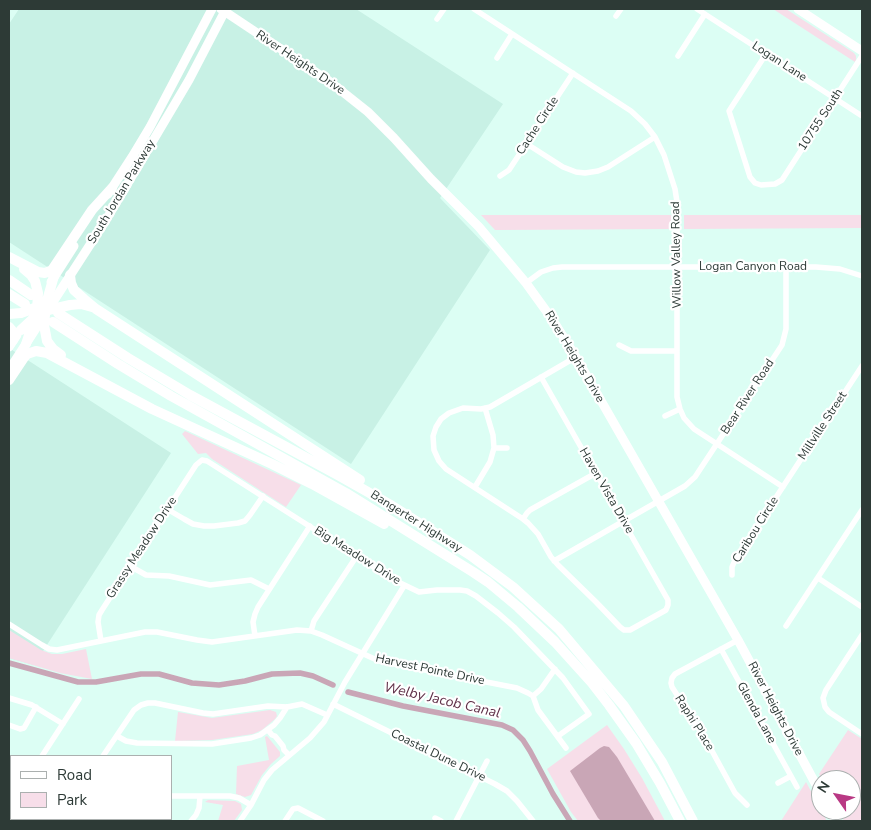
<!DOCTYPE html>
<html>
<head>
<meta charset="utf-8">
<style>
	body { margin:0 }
	#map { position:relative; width:871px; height:830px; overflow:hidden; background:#dcfef4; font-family:"Nunito Sans",sans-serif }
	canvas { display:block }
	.frame { position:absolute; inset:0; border:10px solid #2d3a36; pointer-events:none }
	.legend { position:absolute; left:10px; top:755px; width:162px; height:65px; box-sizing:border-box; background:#fff; border:1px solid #abb0af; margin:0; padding:6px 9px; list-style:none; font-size:15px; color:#2d3a36 }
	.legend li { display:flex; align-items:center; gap:10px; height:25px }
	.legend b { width:25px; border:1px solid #abb0af }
	.north { position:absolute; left:811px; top:770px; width:50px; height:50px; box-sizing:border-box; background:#fff; border:1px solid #abb0af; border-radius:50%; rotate:303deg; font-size:14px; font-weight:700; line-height:20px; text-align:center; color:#2d3a36 }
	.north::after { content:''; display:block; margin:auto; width:18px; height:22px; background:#b93984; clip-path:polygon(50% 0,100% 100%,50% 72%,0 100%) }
</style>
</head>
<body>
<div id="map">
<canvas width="871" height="830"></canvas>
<div class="frame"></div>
<ul class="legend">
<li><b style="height:6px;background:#fff"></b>Road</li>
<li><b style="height:14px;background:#f7dee9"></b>Park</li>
</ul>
<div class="north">N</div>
</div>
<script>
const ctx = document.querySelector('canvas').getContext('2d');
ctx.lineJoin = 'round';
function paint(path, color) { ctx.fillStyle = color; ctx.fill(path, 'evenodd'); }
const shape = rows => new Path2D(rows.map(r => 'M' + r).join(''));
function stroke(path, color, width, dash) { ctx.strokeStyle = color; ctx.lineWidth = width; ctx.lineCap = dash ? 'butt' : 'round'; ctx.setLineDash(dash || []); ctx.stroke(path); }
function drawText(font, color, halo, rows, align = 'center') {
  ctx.font = font + ' "Nunito Sans",sans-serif'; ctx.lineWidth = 4.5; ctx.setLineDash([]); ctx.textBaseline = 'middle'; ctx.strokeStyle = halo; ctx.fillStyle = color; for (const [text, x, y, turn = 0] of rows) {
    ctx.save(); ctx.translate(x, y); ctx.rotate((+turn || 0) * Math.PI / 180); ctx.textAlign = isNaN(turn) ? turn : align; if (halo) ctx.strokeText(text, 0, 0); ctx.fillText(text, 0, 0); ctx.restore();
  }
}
paint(shape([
	[19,9,356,9,503,104,440,198,490,250,351,464,9,242,9,24],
	[9,348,171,453,34,665,9,658]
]), '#c8f1e5');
paint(shape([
	[773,9,786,9,854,53,856,56,856,60,855,62],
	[481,215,671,215,671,229,495,230],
	[684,215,862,215,862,228,684,229],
	[185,431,301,485,286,507,212,459,206,453,198,454,182,434],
	[9,630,41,650,52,654,62,654,86,649,92,679,60,673,9,658],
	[270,710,276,712,277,716,275,719,262,730,253,734,212,740,175,741,178,712,212,718],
	[607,725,624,749,642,778,665,821,578,821,571,812,547,769],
	[848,730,862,739,862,821,844,821,838,810,851,810,851,780,822,780,819,774],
	[267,736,280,752,280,756,271,764,262,775,251,795,245,797,236,794,237,766,269,760,265,737],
	[806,782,827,821,781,821],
	[208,800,235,801,241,804,242,810,234,821,218,821,223,805,205,802]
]), '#f7dee9');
paint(shape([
	[604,746,609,747,617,757,655,821,601,821,598,818,570,771,600,748]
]), '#c9a6b6');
stroke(shape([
	[9,663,78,682,96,682,141,674,159,674,192,683,219,685,245,681,272,674,300,673,313,676,333,685],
	[348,692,403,706,502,725,513,730,523,740,530,751,553,794,570,821]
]), '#c9a6b6', 5.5);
stroke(shape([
	[474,9,631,111,645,124,655,137,664,155,675,189,677,202,677,397,680,409,684,418,694,429,783,487],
	[697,9,862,116],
	[616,16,621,9],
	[437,19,444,9],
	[766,54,729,111,750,177,755,183,761,185,775,184,782,180,862,56],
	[678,56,705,14],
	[497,58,512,34],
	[527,144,563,167,576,172,585,173,598,171,608,167,655,137],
	[500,176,509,170,573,73],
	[526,283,541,272,553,268,562,267,816,267,840,269,862,276],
	[619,345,631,351,677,351],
	[541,377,668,600,668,605,666,610,630,630,624,630,620,627,596,602,558,565,551,557,538,534,528,523,523,519,446,469,439,461,434,450,433,436,436,427,441,419,449,413,463,408,481,409,490,407,576,357],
	[665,416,680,409],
	[494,448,507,448],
	[475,487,490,462,494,448,493,435,485,408],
	[167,509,184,519,193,524,204,526,214,526,238,523,245,521,250,515,263,496],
	[523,519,527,513,530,510,596,473],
	[554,561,685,486,695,477,782,345,786,329,786,267],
	[130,566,146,575,169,576,210,585,251,580,269,589],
	[732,575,732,567,735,560,862,366],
	[818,578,862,607],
	[9,624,42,645,49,649,57,650,145,632,157,632,197,640,212,642,297,630,311,631,322,635,379,661,517,688,528,693,533,696,538,710,566,748],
	[786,626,862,510],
	[311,631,314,621,356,557],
	[862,635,826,690,823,698,825,707,829,712,862,734],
	[255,636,253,622,255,614,258,607,310,526],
	[738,640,675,674,672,678,671,683,672,687,706,740,735,793,747,805],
	[101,641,98,622,99,615,102,610,196,465,202,460,207,461,394,580,419,592,437,590,460,590,467,591,476,596,498,613,514,627,563,678,589,714,558,736],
	[721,649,797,787],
	[533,696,541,689,555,669],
	[9,698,32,705,63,724],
	[333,704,495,784,507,791,517,801,533,821],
	[9,725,20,729,24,728,36,707],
	[268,730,272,735,275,736,283,746,284,750,289,755],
	[117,736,126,741,137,743,212,744,251,738,260,735,274,725,280,718,287,707],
	[42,756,79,699],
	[103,756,134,710,141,705,148,703,155,703,203,713,213,714,268,706,287,707,302,704,327,715],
	[9,772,11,774],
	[778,783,791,776],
	[171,796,230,796,239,798,251,805],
	[435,818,441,821],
	[63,821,65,819],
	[123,821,124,819],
	[191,821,196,815,199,808,200,796],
	[240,821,251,805,264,780,272,770,310,738,324,722,345,682,404,586],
	[285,821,293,809,298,808,323,821],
	[456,821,487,761]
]), '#fff', 5.5);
stroke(shape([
	[221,9,329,81,368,112,394,138,431,179,479,227,526,283,552,319,576,357,738,640,821,794],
	[798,9,862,51],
	[830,810,836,821]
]), '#fff', 9);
stroke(shape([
	[108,194,132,157,150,127,212,9],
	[51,282,74,246],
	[9,347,17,335],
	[9,370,106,220,189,80,226,9]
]), '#fff', 9);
stroke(shape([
	[9,257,38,272,45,273,52,270,92,210,112,188],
	[24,269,31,275,35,281,38,293,37,311,26,344],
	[70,275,71,283,74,290,84,299,96,309,360,480],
	[54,276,46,304,44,325,47,341,53,349,61,355],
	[9,280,31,295],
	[9,294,25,304],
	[48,310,70,305,81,304,92,307],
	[58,313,128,358,190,395,338,475,389,504,470,555,513,587,559,629,624,706,662,762,693,821],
	[9,314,21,313,40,306],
	[53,322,118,364,171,396,346,493,473,572,488,582,518,607,555,642,592,683,609,705,636,743,660,783,680,821],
	[9,327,14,333,13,340],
	[21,330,35,317],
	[9,380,23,359,27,354,36,351,47,353,152,409,272,464,312,484,384,524]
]), '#fff', 10);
drawText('12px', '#2d3a36', '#fff', [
	["Logan Lane",779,62,33],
	["River Heights Drive",300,63,34],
	["10755 South",821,120,-57],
	["Cache Circle",538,126,-57],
	["South Jordan Parkway",122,192,-59],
	["Willow Valley Road",677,255,-91],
	["Logan Canyon Road",753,267],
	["River Heights Drive",574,357,59],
	["Bear River Road",748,397,-57],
	["Millville Street",823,426,-57],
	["Haven Vista Drive",606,491,60],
	["Bangerter Highway",416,522,32],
	["Caribou Circle",756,530,-58],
	["Grassy Meadow Drive",142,548,-57],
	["Big Meadow Drive",357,556,32],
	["Harvest Pointe Drive",430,670,12],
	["River Heights Drive",775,709,62],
	["Glenda Lane",756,713,61],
	["Raphi Place",694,723,58],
	["Coastal Dune Drive",438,756,26]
]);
drawText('italic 14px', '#603149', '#fff', [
	["Welby Jacob Canal",442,701,13]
]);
</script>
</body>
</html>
